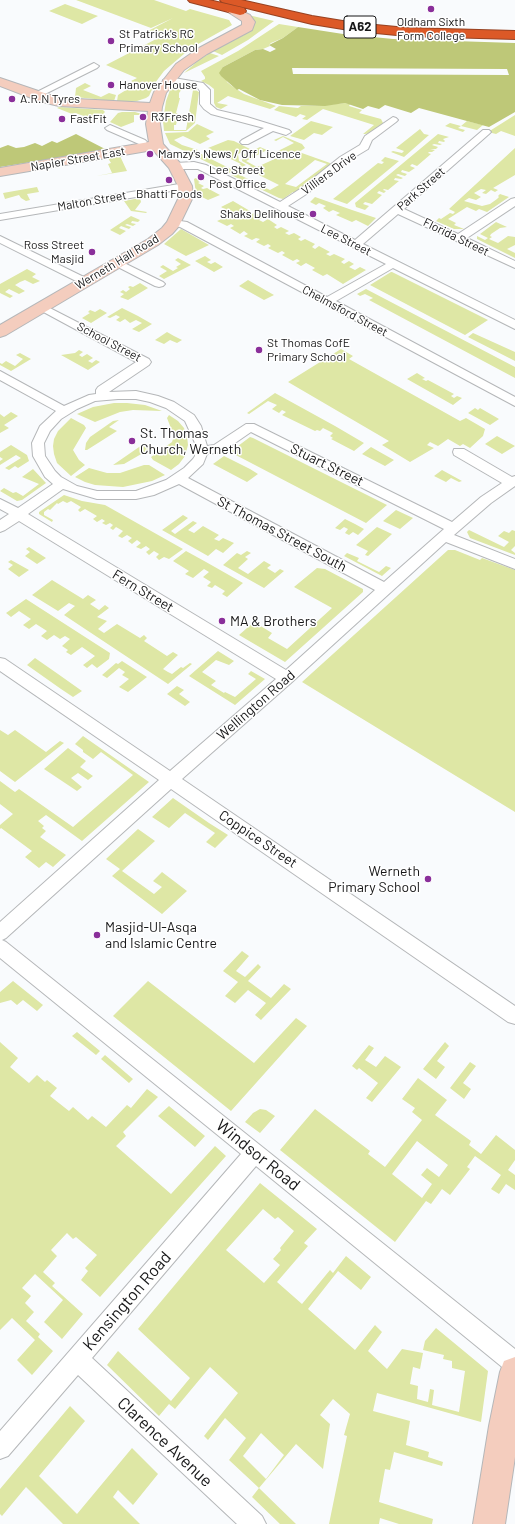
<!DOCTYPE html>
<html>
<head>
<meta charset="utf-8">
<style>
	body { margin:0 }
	canvas { display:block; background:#f9fbfd }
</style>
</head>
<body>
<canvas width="515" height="1524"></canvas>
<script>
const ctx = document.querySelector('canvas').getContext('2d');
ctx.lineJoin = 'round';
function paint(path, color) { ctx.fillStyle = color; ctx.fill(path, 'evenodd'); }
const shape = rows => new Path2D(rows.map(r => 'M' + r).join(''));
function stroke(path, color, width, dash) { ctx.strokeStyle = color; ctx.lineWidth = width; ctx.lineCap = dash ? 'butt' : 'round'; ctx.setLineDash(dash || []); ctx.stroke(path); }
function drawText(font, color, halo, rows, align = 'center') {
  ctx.font = font + ' Barlow,sans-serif'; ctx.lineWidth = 3; ctx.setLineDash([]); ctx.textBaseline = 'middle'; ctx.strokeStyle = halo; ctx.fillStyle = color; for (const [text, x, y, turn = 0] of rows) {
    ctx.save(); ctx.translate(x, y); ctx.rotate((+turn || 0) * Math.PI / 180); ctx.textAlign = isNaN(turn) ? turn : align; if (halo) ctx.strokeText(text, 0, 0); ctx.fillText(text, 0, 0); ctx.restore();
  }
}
paint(shape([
	[76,0,154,0,186,11,190,9,229,20,232,25,191,48,164,71,155,83,149,96,146,98,137,101,117,101,118,95,126,90,134,89,141,86,131,81,137,78,106,65,162,36,148,31,173,18,151,28],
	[65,4,98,16,82,24,49,11],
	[244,14,274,21,248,40,222,55,213,51,244,35,253,27,254,24],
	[279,24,298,27,283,38,271,43,269,45,270,46,263,49,255,50,223,67,227,82,232,86,244,94,276,106,270,109,228,96,217,103,228,105,221,109,216,107,214,103,214,89,209,85,201,81,205,79,205,77,201,71,238,51],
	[210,53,219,56,184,73,199,60],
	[85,83,91,86,83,90,101,97,109,93,116,95,114,101,75,97,76,88],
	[175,85,188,86,199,92,195,123,186,131,164,131,163,121,166,101,170,90],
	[182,89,193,90,186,130,174,130,174,125,176,125,177,121,175,121,176,117,177,117,178,114,176,113,180,98,179,98,179,93],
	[345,103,350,104,349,106,362,110,359,113,381,119,383,123,371,133,365,134,363,134,374,125,323,109,307,120,302,119,306,116,300,114,296,117,274,110,279,106,298,108,301,106,316,106],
	[59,107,103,110,105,112,101,116,87,117,75,113,72,114,57,108],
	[122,112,135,112,145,115,134,115,134,122,121,127,110,122,118,113],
	[515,115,515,136,501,131,496,134,488,132],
	[311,121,333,127,322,135,314,133,304,140,290,136],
	[467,121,483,125,477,130,461,126,458,128,465,130,463,132,445,126,450,123,461,126],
	[197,124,214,132,206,136,210,139,200,144,183,136,174,140,182,145,198,150,196,151,205,156,231,169,241,164,208,148,228,140,234,141,250,149,238,154,239,161,246,165,229,173,170,144,165,133,188,132],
	[420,129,424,134,429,135,404,157,391,152,393,151,402,153,404,151,396,148],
	[438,134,449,137,443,139,445,141,444,142,439,141,438,143,442,144,440,145,434,144,432,145,438,147,436,149,430,149,435,150,432,152,429,152,428,153,431,154,417,166,412,164,410,166,415,168,409,172,402,170,401,172,407,174,405,176,398,174,396,175,403,178,401,179,395,178,394,180,399,181,388,190,384,189,383,190,386,191,384,193,379,191,377,193,382,195,372,204,365,202,363,204,369,206,365,210,356,207,355,203],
	[283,136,302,144,305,148,299,152,330,163,331,165,295,193,293,192,283,199,279,198,231,175,251,166,242,161,243,155,260,147,267,150,246,161,257,167,279,157,274,153,294,143,283,137,276,141,274,140],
	[315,160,327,164,296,187,285,184],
	[249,170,279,185,270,190,240,175],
	[515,148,515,175,493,188,498,190,495,192,491,190,486,194,482,193,486,190,481,189,474,193,481,197,476,200,469,198,464,201,482,206,490,204,497,199,499,197,498,196,500,194,509,197,487,212,479,209,476,211,467,207,448,219,456,223,454,225,464,229,454,229,436,221,439,218,441,219,450,213,453,214,455,212,449,209],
	[120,156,127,171,96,176,112,173,108,164,111,163,108,158],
	[385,157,399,161,347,204,333,199,378,163,382,164,384,162,381,161],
	[196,178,200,180,198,181,200,182,198,183,204,186,201,188,203,189,207,188,220,195,208,200,196,194,194,179],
	[37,187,39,192,27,194,30,200,26,201,21,198,19,195,5,199,3,193],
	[315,197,352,210,376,218,368,226,356,220,352,222,336,215,340,213,333,210,329,212,323,208,326,206,319,203,316,205,310,202],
	[140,198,141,202,135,210,147,212,146,213,131,211,124,201],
	[233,201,250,211,246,213,250,215,254,213,263,217,259,220,263,222,268,219,277,225,274,227,277,229,281,227,289,231,285,233,289,235,294,233,301,237,298,239,301,241,305,239,315,244,312,247,315,249,319,246,330,252,326,254,330,256,334,254,345,259,341,262,344,264,349,261,354,264,349,267,355,270,360,267,366,270,343,284,327,274,323,276,312,270,315,268,306,263,301,266,296,263,300,261,297,259,293,261,282,255,285,253,282,251,278,253,268,248,271,246,268,244,264,246,256,242,260,239,256,238,252,240,244,236,248,234,244,231,240,234,230,228,234,226,231,224,227,226,217,221,233,214,221,207],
	[131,216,140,220,138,222,132,221,131,223,136,224,133,226,127,224,125,225,131,227,129,229,121,226,119,228,126,231,120,235,110,230],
	[496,222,507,227,500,228,491,234,490,236,492,237,489,239,498,243,508,236,515,237,515,245,507,249,515,253,515,258,477,239,477,236,485,240,488,238,480,234],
	[181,229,209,245,186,256,164,244],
	[205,256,211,260,207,262,211,264,215,262,223,267,214,272,195,261],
	[178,258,191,265,164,279,159,276,167,271,160,267,163,265,173,271,178,268,176,267,181,264,175,260],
	[27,269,36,274,32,277,40,281,33,284,25,280,20,282,15,285,25,291,19,294,9,289,5,292,13,296,10,298,0,293,0,284],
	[391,272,392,272,488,320,465,335,370,285],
	[248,280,267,291,274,295,264,300,239,286],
	[140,283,148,288,128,300,120,297,124,294,120,292,123,290,126,292,130,289,128,287,130,286,133,287],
	[366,289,515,367,515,378,369,300,373,298,365,294,360,296,357,294],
	[122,308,138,316,152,324,139,332,132,329,142,323,136,320,130,323,125,319,120,322,116,320,120,317,116,315,110,318,107,317],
	[100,309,107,313,91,323,82,318,90,313,88,312,90,310,95,312],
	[167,332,174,336,182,340,177,343,170,340,164,344,155,340],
	[473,333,515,352,515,361,468,337],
	[341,349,353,356,349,359,460,421,466,418,485,429,483,436,470,448,463,444,460,446,448,439,438,446,430,442,427,445,434,448,410,462,382,445,389,441,288,382],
	[79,350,83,352,79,355,82,357,87,354,93,358,88,361,92,363,96,360,100,362,88,370,61,355,75,353],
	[20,353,31,359,11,371,0,365,0,363,2,364,6,361,15,366,23,359,16,355],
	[417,373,425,378,422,379,426,381,428,380,454,394,451,396,454,398,457,396,462,398,453,405,407,379],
	[275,393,335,426,364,443,354,451,331,439,333,438,330,436,333,433,323,428,320,431,317,430,315,431,282,415,286,412,282,410,279,413,272,409,277,405,268,401,249,414,247,413],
	[114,403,127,403,145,405,162,411,133,410,120,412,95,422,77,414,93,407],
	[475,408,478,410,480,408,499,419,490,425,468,413],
	[11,412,18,416,4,425,9,428,0,433,0,414,4,417],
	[169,415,178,421,184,428,187,436,188,445,185,456,179,464,171,470,153,460,151,457,172,442,174,436,167,418],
	[71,418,84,425,86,428,73,450,79,460,85,465,71,476,57,463,54,454,53,446,54,439,58,431],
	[119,420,109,427,117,431,87,450,85,450,86,443,90,437,113,421],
	[497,436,515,446,502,454,485,444],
	[250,437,253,438,387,505,366,523,230,452],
	[11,445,27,455,29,461,18,468,15,466,9,470,5,468,21,458,16,455,0,465,0,461,3,459,0,457,0,452],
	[142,445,150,449,124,464,113,465],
	[371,447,378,451,394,460,385,466,362,454],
	[224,456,250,469,258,474,247,482,213,464],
	[144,465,149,465,165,475,152,481,123,487,95,485,85,482,75,477,89,468,107,473,120,473],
	[33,469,46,483,22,500,17,501,0,491,4,488,13,493,16,492,23,496,39,484,22,477],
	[442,470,462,481,459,482,451,478,446,482,434,476],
	[64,495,82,501,105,505,183,549,169,559,164,557,159,560,156,557,159,554,154,551,149,555,146,552,150,549,146,546,141,549,136,547,141,543,137,540,132,544,128,541,132,538,127,535,122,538,118,536,123,531,116,527,113,530,110,528,113,525,110,523,106,525,102,523,105,521,102,519,97,522,93,519,97,516,85,509,80,512,78,510,81,507,71,501,67,503,63,501,58,504,57,503,50,510,48,509,44,512,44,515,53,520,52,522,39,514,39,512],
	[396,510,413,518,400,529,383,521],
	[183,515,188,518,171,531,175,534,193,521,197,523,188,530,194,533,203,526,219,535,214,539,219,541,223,538,234,543,223,553,216,549,208,556,162,530],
	[345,519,355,524,364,529,358,535,353,532,349,535,345,533,348,529,344,527,340,530,335,528],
	[377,527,392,534,368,556,365,555,368,551,356,545],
	[469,530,504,547,509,542,498,536,504,531,509,533,512,530,515,531,515,546,511,550,515,553,515,555,470,538,467,532],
	[29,547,46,558,37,564,25,556,30,552,26,549],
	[448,550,455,550,480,560,482,558,515,570,515,812,302,682],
	[186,551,206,562,243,583,227,597,222,594,225,591,215,585,212,588,207,586,211,582,203,577,209,572,204,569,193,578,185,574,189,571,173,561],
	[247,551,251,553,245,557,248,559,238,568,248,574,264,561,271,565,267,568,275,573,280,569,284,571,264,588,223,565,237,553,241,555],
	[347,553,359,558,357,561,379,572,386,566,391,568,382,576,344,556],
	[11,560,29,570,19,577,8,569,13,565,8,562],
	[317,568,325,569,363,589,363,592,285,662,239,635,254,622,272,633,268,638,287,649,332,608,294,587],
	[52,580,83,599,88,595,96,600,90,604,99,610,105,605,109,608,97,617,107,621,98,629,104,633,117,624,140,638,144,635,147,638,144,641,167,656,173,652,178,655,163,669,168,672,172,674,181,667,183,668,190,663,192,664,168,684,64,615,75,606,69,603,58,611,32,595],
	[26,599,110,653,109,659,97,668,92,664,87,668,83,665,95,656,82,647,71,655,66,652,68,650,62,646,70,639,65,636,60,639,54,635,47,640,41,636,47,631,36,624,29,629,23,625,31,619,19,611,11,617,6,613],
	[218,651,234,661,229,665,216,660,202,672,216,681,211,685,224,693,225,692,235,697,256,679,248,674,251,671,265,679,235,705,189,676],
	[35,658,58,674,82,691,73,697,61,689,27,665],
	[122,661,147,677,128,692,119,687,129,679,122,675,125,672,119,668,107,678,102,675,116,663,118,664],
	[177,686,184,690,179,694,190,702,185,706,167,694],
	[0,730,8,735,15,730,46,752,60,741,64,743,15,782,0,771],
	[83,736,149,782,82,841,46,815,38,821,44,826,42,828,46,831,40,837,66,855,53,867,46,862,39,868,25,857,32,851,1,828,0,829,0,825,13,814,0,804,0,781,15,792,19,789,73,827,133,775,101,752,93,759,83,752,83,750,75,744],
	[68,748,86,761,80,767,93,776,88,780,78,773,71,778,82,787,77,791,44,769],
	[173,798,209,823,228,835,215,848,206,842,215,833,185,813,169,828,152,817],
	[138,829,155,841,122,871,154,894,162,887,153,881,162,872,187,891,162,914,112,876,120,869,106,859],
	[242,951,249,956,236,971,245,977,258,964,261,967,248,981,271,998,284,984,291,989,261,1020,255,1015,266,1003,248,990,235,1003,225,996,238,982,223,971],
	[13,981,43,1005,37,1011,23,1000,17,1005,11,1000,0,1003,0,992],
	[148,981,254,1063,296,1018,307,1026,231,1111,113,1016],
	[77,1032,100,1051,96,1055,72,1036],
	[0,1042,18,1058,10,1067,29,1083,37,1075,45,1082,47,1080,57,1088,50,1096,69,1111,73,1107,88,1120,92,1116,106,1127,127,1105,131,1108,147,1089,158,1097,123,1132,126,1136,116,1146,171,1194,215,1146,226,1156,100,1297,81,1280,88,1271,85,1268,97,1255,76,1237,73,1239,67,1233,51,1250,57,1256,43,1272,55,1283,52,1286,83,1314,62,1339,44,1322,63,1300,35,1274,22,1288,31,1296,25,1303,34,1312,26,1321,40,1334,38,1337,53,1351,32,1375,17,1360,35,1340,12,1318,0,1330],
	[445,1042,449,1046,437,1061,445,1067,436,1079,423,1069],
	[369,1045,374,1048,365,1060,376,1067,385,1056,401,1067,372,1102,366,1098,378,1083,359,1068,357,1070,352,1066],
	[105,1055,133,1079,129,1083,101,1059],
	[470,1062,476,1066,463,1083,471,1089,464,1099,450,1088],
	[418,1078,447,1100,435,1115,471,1141,469,1145,481,1154,496,1135,515,1150,515,1160,508,1170,515,1175,515,1190,506,1184,499,1194,491,1189,501,1175,475,1156,467,1167,470,1169,450,1195,442,1189,431,1204,426,1201,395,1242,280,1150,315,1109,370,1151,368,1154,385,1167,422,1120,412,1112,415,1108,402,1099],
	[417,1141,448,1165,439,1177,427,1168,421,1175,432,1184,422,1198,392,1174],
	[169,1106,205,1136,195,1147,158,1116],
	[260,1109,266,1110,275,1116,260,1133,245,1122,253,1113],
	[260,1183,317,1229,304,1243,308,1246,277,1282,302,1304,330,1270,333,1273,346,1256,371,1277,361,1290,338,1271,308,1309,355,1350,375,1325,382,1332,368,1351,387,1369,402,1349,423,1353,420,1369,413,1367,410,1384,418,1386,417,1399,428,1402,430,1389,434,1390,432,1405,459,1412,465,1371,452,1368,452,1361,443,1359,444,1355,423,1350,425,1341,436,1328,488,1371,481,1422,377,1393,373,1411,410,1421,406,1445,429,1452,428,1457,443,1462,442,1466,394,1452,390,1470,385,1469,379,1502,433,1519,432,1524,399,1524,380,1518,379,1524,329,1524,347,1436,344,1435,350,1414,333,1399,320,1415,330,1424,323,1469,296,1444,259,1488,296,1524,280,1524,252,1497,259,1488,229,1460,246,1438,225,1418,208,1440,204,1436,238,1393,210,1367,175,1409,169,1404,159,1416,107,1365,118,1351,171,1401,190,1378,138,1329],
	[263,1209,275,1219,278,1217,294,1231,280,1248,281,1250,273,1259,280,1265,264,1283,226,1250],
	[261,1433,284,1455,266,1479,243,1456],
	[70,1406,85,1421,39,1476,77,1514,132,1448,158,1474,133,1505,118,1490,113,1497,140,1524,63,1524,26,1487,2,1516,0,1514,0,1489]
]), '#dee7a5');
paint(shape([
	[298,27,343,34,393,39,515,43,515,112,489,127,419,108,411,113,385,105,379,109,368,106,363,109,345,103,325,106,282,105,260,100,239,89,237,90,221,76,219,73,223,67,255,50,263,49,270,52,276,49,269,45,283,38],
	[292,68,507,69,509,75,293,74],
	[76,134,107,150,0,167,0,148,8,145,16,148,24,147,35,143,42,146,52,141,57,143]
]), '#bec878');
const street = shape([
	[94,63,99,66,97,68,39,97,33,97,31,95,94,63],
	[168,77,203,83,210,90,210,104,217,110,247,117,289,130,291,132,286,135,273,131,248,144,242,144,240,142,242,140,264,128,211,114,204,109,200,104,200,91,197,87,165,82,163,80,168,77],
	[393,117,396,118,398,120,396,122,372,140,368,149,348,161,308,193,288,206,355,240,483,130,489,130,491,132,489,134,404,209,458,234,511,199,515,198,515,206,467,238,515,261,515,268,398,214,363,244,515,320,515,329,393,268,336,301,515,397,515,406,180,227,170,225,169,223,174,220,187,222,327,297,386,264,198,169,175,169,170,166,175,163,194,162,206,165,280,202,300,189,340,157,360,145,365,136,393,117],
	[110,125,145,140,147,142,145,144,139,144,107,130,105,128,110,125],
	[185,183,190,186,189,188,0,220,0,214,185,183],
	[0,236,90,280,92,282,90,284,86,285,82,284,0,243,0,236],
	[118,260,163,282,165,284,163,286,159,287,155,286,114,265,112,263,118,260],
	[42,304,149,359,151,362,149,365,109,392,136,391,158,396,174,402,194,415,201,426,207,446,214,445,246,424,254,424,452,522,481,497,502,483,454,455,453,452,454,449,464,449,512,477,515,476,515,486,491,503,454,535,515,559,515,569,446,542,292,682,182,779,515,1006,515,1024,508,1022,171,789,6,938,2,940,6,942,515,1349,515,1374,507,1371,256,1166,92,1358,262,1516,266,1524,237,1524,78,1375,8,1456,0,1459,0,1431,241,1154,0,958,0,922,159,780,0,671,0,658,5,659,170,771,276,679,19,521,5,530,0,532,0,520,9,514,0,509,0,499,18,508,53,484,45,477,33,456,32,443,40,426,56,411,0,380,0,371,64,406,89,395,96,394,96,390,98,387,136,362,38,309,36,307,38,305,42,304],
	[118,399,136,399,150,402,166,408,185,421,195,443,195,456,193,459,184,468,166,480,136,491,97,491,77,486,61,477,55,471,45,456,44,443,50,431,61,419,77,409,95,401,118,399],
	[251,432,444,529,384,582,188,478,203,464,207,454,222,452,251,432],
	[179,484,375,590,286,670,28,514,63,489,97,499,136,499,154,495,179,484]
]);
const secondary = shape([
	[231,6,250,15,255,22,252,30,207,54,184,70,166,93,162,107,160,124,163,144,180,163,192,186,193,197,179,226,172,234,158,245,6,335,0,337,0,325,148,239,162,228,167,222,179,197,178,186,169,168,153,150,0,176,0,168,149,142,146,124,148,111,59,106,42,102,0,86,0,78,59,98,150,103,154,92,176,64,199,48,242,25,242,21,225,10,227,7,231,6],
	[515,1357,515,1457,505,1524,473,1524,489,1426,500,1372,504,1361,515,1357]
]);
const highway = shape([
	[188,0,209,0,244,8,246,11,244,14,240,15,190,2,188,0],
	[220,0,241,0,312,16,355,23,407,28,515,31,515,39,407,36,355,31,312,24,222,2,220,0]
]);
stroke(street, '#b5b7b9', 2);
stroke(secondary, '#b5b7b9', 2);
stroke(highway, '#974222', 2);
paint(street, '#fff');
paint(secondary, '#f4cdbe');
paint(highway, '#dc5927');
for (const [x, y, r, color] of [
	[431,9,4,"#8a2f9a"],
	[111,41,4,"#8a2f9a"],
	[111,85,4,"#8a2f9a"],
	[12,99,4,"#8a2f9a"],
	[143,117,4,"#8a2f9a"],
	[62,119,4,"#8a2f9a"],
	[150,154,4,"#8a2f9a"],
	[201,177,4,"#8a2f9a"],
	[169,180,4,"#8a2f9a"],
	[313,214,4,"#8a2f9a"],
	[92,252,4,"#8a2f9a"],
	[259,350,4,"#8a2f9a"],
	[132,441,4,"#8a2f9a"],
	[222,621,4,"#8a2f9a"],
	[428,879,4,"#8a2f9a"],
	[97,935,4,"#8a2f9a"]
]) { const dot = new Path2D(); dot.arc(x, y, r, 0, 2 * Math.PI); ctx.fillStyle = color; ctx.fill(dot); stroke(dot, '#fff', 1.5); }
drawText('12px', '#171718', '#fff', [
	["Oldham Sixth",431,22,"center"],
	["Form College",431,36,"center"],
	["St Patrick's RC",119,34],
	["Primary School",119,48],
	["Hanover House",119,85],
	["A.R.N Tyres",20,99],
	["R3Fresh",151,117],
	["FastFit",70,119],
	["Mamzy's News / Off Licence",158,154],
	["Lee Street",209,170],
	["Post Office",209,184],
	["Bhatti Foods",169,194,"center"],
	["Shaks Delihouse",305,214,"right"],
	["Ross Street",84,245,"right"],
	["Masjid",84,259,"right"],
	["St Thomas CofE",267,343],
	["Primary School",267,357]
], 'left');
drawText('12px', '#171718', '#fff', [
	["Napier Street East",78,159,-10],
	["Villiers Drive",329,173,-36],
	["Park Street",421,189,-41],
	["Malton Street",92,201,-10],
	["Florida Street",456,237,26],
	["Lee Street",346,240,27],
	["Werneth Hall Road",117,262,-31],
	["Chelmsford Street",345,311,28],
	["School Street",109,342,28]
]);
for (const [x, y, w] of [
	[360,27,32]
]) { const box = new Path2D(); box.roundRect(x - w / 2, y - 11, w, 22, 3); ctx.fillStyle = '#fff'; ctx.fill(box); stroke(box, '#171718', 1); }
drawText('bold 13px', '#171718', null, [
	["A62",360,27]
]);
drawText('14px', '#171718', '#fff', [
	["St. Thomas",140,433],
	["Church, Werneth",140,449],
	["MA & Brothers",230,621],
	["Werneth",420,871,"right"],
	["Primary School",420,887,"right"],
	["Masjid-Ul-Asqa",105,927],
	["and Islamic Centre",105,943]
], 'left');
drawText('14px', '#171718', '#fff', [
	["Stuart Street",327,465,26],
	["St Thomas Street South",282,534,28],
	["Fern Street",143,591,31],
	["Wellington Road",256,705,-41],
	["Coppice Street",258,839,34]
]);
drawText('17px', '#171718', '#fff', [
	["Windsor Road",258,1155,39],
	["Kensington Road",127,1301,-49],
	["Clarence Avenue",165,1442,43]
]);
</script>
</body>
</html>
